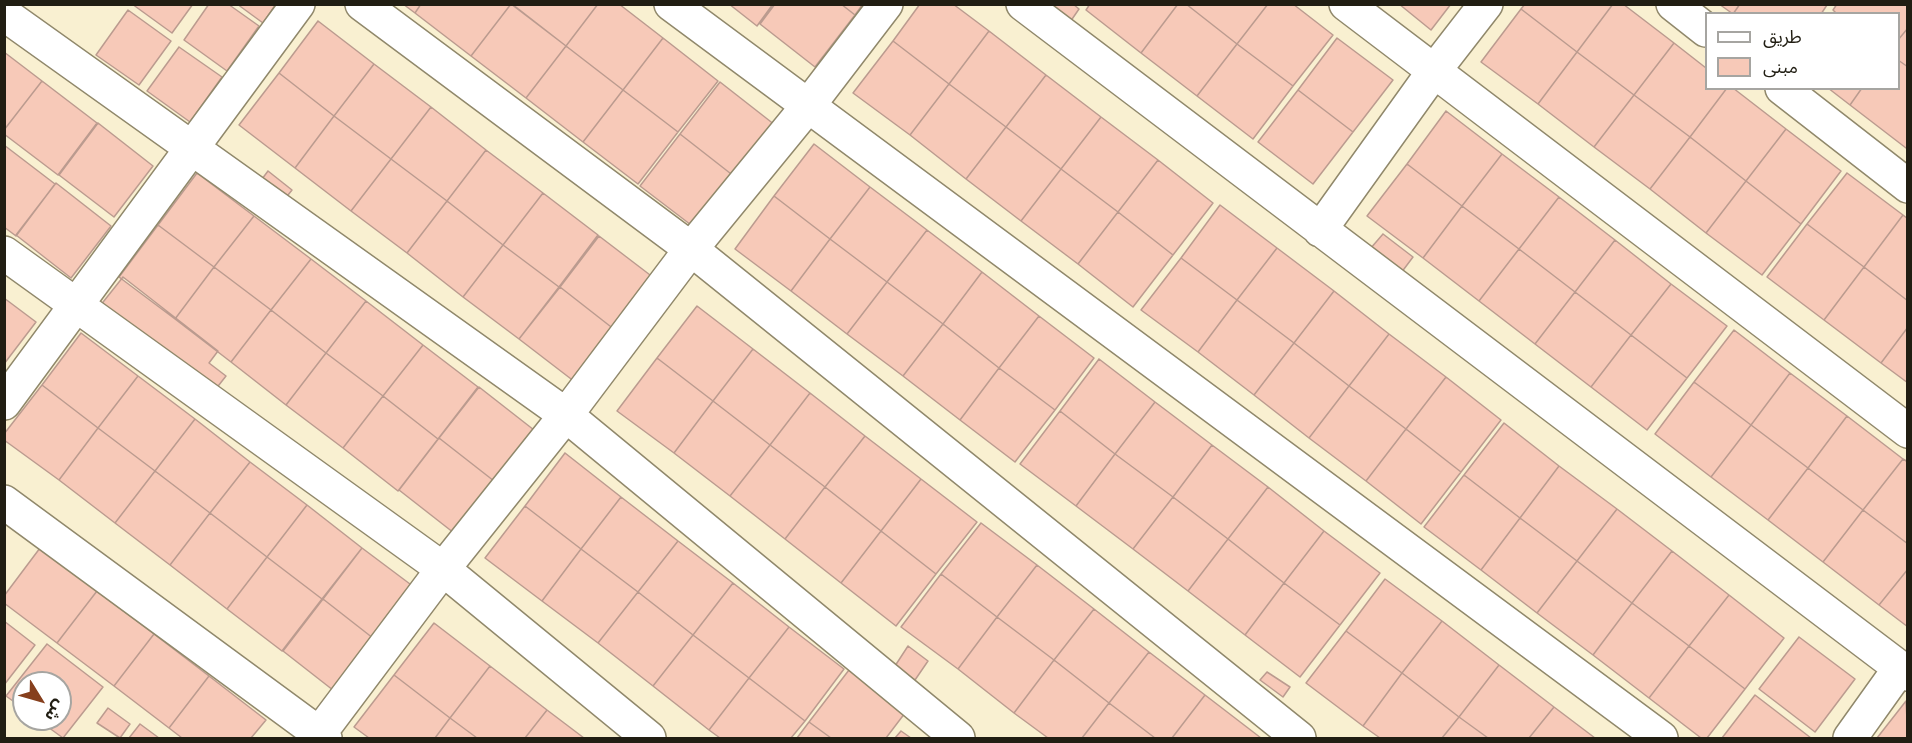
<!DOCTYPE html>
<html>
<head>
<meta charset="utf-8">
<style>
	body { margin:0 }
	#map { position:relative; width:1912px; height:743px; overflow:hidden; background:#f9f0d1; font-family:Bitter,"Noto Sans Arabic",serif }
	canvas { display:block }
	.frame { position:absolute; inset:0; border:6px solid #211e13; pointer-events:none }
	.legend { position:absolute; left:1705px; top:12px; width:195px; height:78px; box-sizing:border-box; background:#fff; border:2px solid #a6a5a1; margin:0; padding:8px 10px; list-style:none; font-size:18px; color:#211e13 }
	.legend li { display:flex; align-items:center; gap:12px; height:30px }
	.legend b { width:30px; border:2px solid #a6a5a1 }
	.north { position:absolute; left:12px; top:671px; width:60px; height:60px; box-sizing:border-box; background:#fff; border:2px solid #a6a5a1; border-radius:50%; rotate:127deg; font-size:16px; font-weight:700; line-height:24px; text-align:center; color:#211e13 }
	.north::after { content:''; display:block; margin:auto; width:21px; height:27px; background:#863f1d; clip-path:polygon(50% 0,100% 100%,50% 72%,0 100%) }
</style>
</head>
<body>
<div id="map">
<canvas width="1912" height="743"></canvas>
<div class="frame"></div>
<ul class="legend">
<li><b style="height:8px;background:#fff"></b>طريق</li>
<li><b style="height:16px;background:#f7c9b8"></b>مبنى</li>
</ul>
<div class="north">ش</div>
</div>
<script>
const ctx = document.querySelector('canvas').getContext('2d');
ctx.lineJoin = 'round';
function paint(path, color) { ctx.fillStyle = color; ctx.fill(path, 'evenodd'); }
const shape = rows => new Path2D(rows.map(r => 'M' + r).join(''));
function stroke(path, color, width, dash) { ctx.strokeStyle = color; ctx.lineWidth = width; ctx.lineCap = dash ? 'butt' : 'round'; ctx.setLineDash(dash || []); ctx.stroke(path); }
const building = shape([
	[132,4,193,4,172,33,132,4],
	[209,4,228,4,259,26,227,71,184,40,209,4],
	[237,4,276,4,263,23,237,4],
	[403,4,421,4,415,13,403,4],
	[421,4,511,4,471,56,415,13,421,4],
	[511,4,566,46,526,98,471,56,511,4],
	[512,4,598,4,566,46,512,4],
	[598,4,619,4,663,38,623,90,566,46,598,4],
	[729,4,773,4,757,26,729,4],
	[775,4,841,4,855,15,815,67,760,24,775,4],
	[841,4,863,4,855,15,841,4],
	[920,4,953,4,989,31,949,84,893,41,920,4],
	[1051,4,1073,4,1079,9,1068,25,1047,10,1051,4],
	[1090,4,1178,4,1141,53,1086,10,1090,4],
	[1178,4,1186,4,1237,44,1197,96,1141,53,1178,4],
	[1186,4,1268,4,1237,44,1186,4],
	[1268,4,1293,4,1333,35,1293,86,1237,44,1268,4],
	[1399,4,1451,4,1431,30,1399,4],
	[1525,4,1613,4,1577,52,1521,9,1525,4],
	[1613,4,1623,4,1674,43,1634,95,1577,52,1613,4],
	[1719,4,1740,4,1733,14,1719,4],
	[1740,4,1827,4,1827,5,1821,14,1733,14,1740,4],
	[1837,4,1908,4,1908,28,1898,40,1898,14,1837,14,1833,10,1837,4],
	[1521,9,1577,52,1538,104,1481,62,1521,9],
	[128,10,171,41,139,85,96,55,128,10],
	[318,21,374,64,334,116,279,73,318,21],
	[1908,28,1908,67,1898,60,1898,40,1908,28],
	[989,31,1046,75,1006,127,949,84,989,31],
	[663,38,718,81,678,132,623,90,663,38],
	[1337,38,1393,80,1353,132,1298,90,1337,38],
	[893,41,949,84,910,135,853,93,893,41],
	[1674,43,1706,68,1706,88,1727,88,1690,137,1634,95,1674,43],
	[1237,44,1293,86,1253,139,1197,96,1237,44],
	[566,46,623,90,583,142,526,98,566,46],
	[179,47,222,77,190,122,147,91,179,47],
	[4,52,42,81,4,130,4,52],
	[1577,52,1634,95,1594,147,1538,104,1577,52],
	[1898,60,1908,67,1908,146,1906,148,1850,105,1862,88,1898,88,1898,60],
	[374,64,431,107,391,159,334,116,374,64],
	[279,73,334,116,295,168,239,125,279,73],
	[1046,75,1101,117,1061,169,1006,127,1046,75],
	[42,81,97,123,58,175,4,134,4,130,42,81],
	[720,82,775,125,735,177,680,134,720,82],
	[949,84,1006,127,966,179,910,135,949,84],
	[1727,88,1733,88,1786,129,1746,181,1690,137,1727,88],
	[1828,88,1862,88,1850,105,1828,88],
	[623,90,678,132,638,184,583,142,623,90],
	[1298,90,1353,132,1313,184,1258,142,1298,90],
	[1634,95,1690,137,1650,189,1594,147,1634,95],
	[431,107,486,150,447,201,391,159,431,107],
	[1446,111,1502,154,1462,206,1407,164,1446,111],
	[334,116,391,159,351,211,295,168,334,116],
	[1101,117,1158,160,1118,212,1061,169,1101,117],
	[98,123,153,166,114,217,59,175,98,123],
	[1006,127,1061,169,1021,221,966,179,1006,127],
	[1786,129,1841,171,1801,224,1746,181,1786,129],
	[680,134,735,177,695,228,640,186,680,134],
	[1690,137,1746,181,1706,233,1650,189,1690,137],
	[814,144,870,187,830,239,774,196,814,144],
	[4,145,55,184,16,236,4,227,4,145],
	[486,150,543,193,503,245,447,201,486,150],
	[1502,154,1559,197,1519,249,1462,206,1502,154],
	[391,159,447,201,407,253,351,211,391,159],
	[1158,160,1213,203,1173,255,1118,212,1158,160],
	[1407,164,1462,206,1423,258,1367,216,1407,164],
	[1061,169,1118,212,1078,264,1021,221,1061,169],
	[268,171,292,190,280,205,256,187,268,171],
	[197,173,254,216,214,267,158,225,197,173],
	[1847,173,1903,215,1864,267,1807,224,1847,173],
	[1746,181,1801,224,1762,275,1706,233,1746,181],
	[56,183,111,226,71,278,16,235,56,183],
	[870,187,927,230,887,282,830,239,870,187],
	[543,193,598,235,559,287,503,245,543,193],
	[774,196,830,239,791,291,735,249,774,196],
	[1559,197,1615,240,1575,292,1519,249,1559,197],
	[447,201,503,245,463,297,407,253,447,201],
	[1220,205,1277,248,1237,300,1181,258,1220,205],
	[1462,206,1519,249,1479,301,1423,258,1462,206],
	[1118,212,1173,255,1133,307,1078,264,1118,212],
	[1903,215,1908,219,1908,301,1864,267,1903,215],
	[254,216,311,259,271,310,214,267,254,216],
	[1807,224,1864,267,1824,320,1767,277,1807,224],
	[158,225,214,267,175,319,119,277,158,225],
	[927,230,982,272,943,324,887,282,927,230],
	[1383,234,1413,257,1401,273,1370,249,1383,234],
	[599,236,654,278,615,330,560,287,599,236],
	[830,239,887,282,847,334,791,291,830,239],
	[1615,240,1671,284,1631,335,1575,292,1615,240],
	[503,245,559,287,519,339,463,297,503,245],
	[1277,248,1334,291,1294,343,1237,300,1277,248],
	[1519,249,1575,292,1535,344,1479,301,1519,249],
	[1181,258,1237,300,1198,352,1141,310,1181,258],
	[311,259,366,301,326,353,271,310,311,259],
	[214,267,271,310,231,362,175,319,214,267],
	[1864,267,1908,301,1908,327,1881,363,1824,320,1864,267],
	[982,272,1039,316,999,368,943,324,982,272],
	[123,277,218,351,209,363,226,376,204,404,92,316,123,277],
	[887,282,943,324,903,376,847,334,887,282],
	[1671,284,1727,326,1687,378,1631,335,1671,284],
	[560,287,615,330,575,382,519,339,560,287],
	[1334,291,1389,334,1349,386,1294,343,1334,291],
	[1575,292,1631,335,1591,387,1535,344,1575,292],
	[4,298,36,322,4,364,4,298],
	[1237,300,1294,343,1254,395,1198,352,1237,300],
	[366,301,423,345,383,396,326,353,366,301],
	[697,306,753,349,713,401,657,358,697,306],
	[271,310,326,353,286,405,231,362,271,310],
	[1039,316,1094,358,1055,410,999,368,1039,316],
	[943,324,999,368,960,420,903,376,943,324],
	[1908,327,1908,383,1881,363,1908,327],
	[1734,330,1790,373,1751,425,1694,382,1734,330],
	[81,333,138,376,98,428,42,385,81,333],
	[1389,334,1446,377,1406,429,1349,386,1389,334],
	[1631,335,1687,378,1647,430,1591,387,1631,335],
	[1294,343,1349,386,1309,438,1254,395,1294,343],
	[423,345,478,387,438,439,383,396,423,345],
	[753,349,810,393,770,445,713,401,753,349],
	[326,353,383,396,343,448,286,405,326,353],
	[657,358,713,401,674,453,617,411,657,358],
	[1099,359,1155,402,1115,454,1060,411,1099,359],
	[999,368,1055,410,1015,462,960,420,999,368],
	[1790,373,1847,416,1808,468,1751,425,1790,373],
	[138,376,195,419,155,471,98,428,138,376],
	[1446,377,1501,420,1461,472,1406,429,1446,377],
	[1694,382,1751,425,1711,477,1655,434,1694,382],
	[42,385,98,428,59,480,4,440,4,434,42,385],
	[1349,386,1406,429,1366,481,1309,438,1349,386],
	[479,387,534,430,494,481,439,438,479,387],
	[810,393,865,436,825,487,770,445,810,393],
	[383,396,438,439,398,491,343,448,383,396],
	[713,401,770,445,730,496,674,453,713,401],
	[1155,402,1212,445,1173,497,1115,454,1155,402],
	[1060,411,1115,454,1076,506,1020,464,1060,411],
	[1847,416,1903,459,1863,510,1808,468,1847,416],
	[195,419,250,462,210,513,155,471,195,419],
	[1504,423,1559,466,1520,518,1464,475,1504,423],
	[1751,425,1808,468,1768,520,1711,477,1751,425],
	[98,428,155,471,115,523,59,480,98,428],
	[1406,429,1461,472,1421,524,1366,481,1406,429],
	[865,436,921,479,881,531,825,487,865,436],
	[439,438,494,481,454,533,399,490,439,438],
	[770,445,825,487,785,539,730,496,770,445],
	[1212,445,1268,487,1228,539,1173,497,1212,445],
	[565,453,621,497,581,549,525,506,565,453],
	[1115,454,1173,497,1133,549,1076,506,1115,454],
	[1903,459,1908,462,1908,544,1863,510,1903,459],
	[250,462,307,505,267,557,210,513,250,462],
	[1559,466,1617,509,1577,561,1520,518,1559,466],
	[1808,468,1863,510,1823,562,1768,520,1808,468],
	[155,471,210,513,170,565,115,523,155,471],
	[1464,475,1520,518,1481,570,1424,527,1464,475],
	[921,479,977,522,936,574,881,531,921,479],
	[825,487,881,531,841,583,785,539,825,487],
	[1268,487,1324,531,1284,583,1228,539,1268,487],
	[621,497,678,541,638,592,581,549,621,497],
	[1173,497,1228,539,1188,591,1133,549,1173,497],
	[307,505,362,548,322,599,267,557,307,505],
	[525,506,581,549,542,601,485,558,525,506],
	[1617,509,1672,551,1632,603,1577,561,1617,509],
	[1863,510,1908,544,1908,569,1879,605,1823,562,1863,510],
	[210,513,267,557,227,609,170,565,210,513],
	[1520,518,1577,561,1537,613,1481,570,1520,518],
	[981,523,1037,565,997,617,941,574,981,523],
	[881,531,936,574,896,626,841,583,881,531],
	[1324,531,1380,573,1340,625,1284,583,1324,531],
	[1228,539,1284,583,1245,635,1188,591,1228,539],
	[678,541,733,583,693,635,638,592,678,541],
	[40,548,97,591,57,643,4,603,4,596,40,548],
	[362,548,418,590,378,642,323,599,362,548],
	[581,549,638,592,598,643,542,601,581,549],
	[1672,551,1729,595,1689,646,1632,603,1672,551],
	[267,557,322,599,282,651,227,609,267,557],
	[1577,561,1632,603,1593,655,1537,613,1577,561],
	[1037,565,1094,609,1054,660,997,617,1037,565],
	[1908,569,1908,627,1879,605,1908,569],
	[941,574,997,617,958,669,901,627,941,574],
	[1385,579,1442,621,1402,673,1346,631,1385,579],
	[733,583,789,627,749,678,693,635,733,583],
	[1284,583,1340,625,1300,677,1245,635,1284,583],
	[97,591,154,634,114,686,57,643,97,591],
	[638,592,693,635,653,686,598,643,638,592],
	[1729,595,1784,638,1745,689,1689,646,1729,595],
	[323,599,378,642,338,694,283,651,323,599],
	[1632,603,1689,646,1649,698,1593,655,1632,603],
	[1094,609,1149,652,1109,703,1054,660,1094,609],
	[997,617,1054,660,1014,713,958,669,997,617],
	[4,621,35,645,4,685,4,621],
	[1442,621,1499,665,1459,717,1402,673,1442,621],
	[434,623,490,666,450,718,394,675,434,623],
	[789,627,844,669,805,721,749,678,789,627],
	[1346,631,1402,673,1363,726,1306,683,1346,631],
	[154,634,209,676,169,728,114,686,154,634],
	[693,635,749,678,709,730,653,686,693,635],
	[1799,637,1855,679,1815,732,1759,689,1799,637],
	[47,644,103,687,63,738,37,719,60,719,60,683,24,683,24,709,6,696,47,644],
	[908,646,928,661,915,680,895,666,908,646],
	[1689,646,1745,689,1707,738,1701,738,1649,698,1689,646],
	[1149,652,1205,695,1172,738,1155,738,1109,703,1149,652],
	[1054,660,1109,703,1082,738,1048,738,1014,713,1054,660],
	[1499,665,1554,707,1529,738,1488,738,1459,717,1499,665],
	[490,666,547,710,525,738,477,738,450,718,490,666],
	[849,670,905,713,886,738,831,738,809,722,849,670],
	[1267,672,1290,687,1283,697,1260,680,1267,672],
	[1402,673,1459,717,1442,738,1380,738,1363,726,1402,673],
	[394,675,450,718,435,738,369,738,354,727,394,675],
	[209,676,266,720,251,738,182,738,169,728,209,676],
	[749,678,805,721,791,738,720,738,709,730,749,678],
	[1205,695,1261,738,1172,738,1205,695],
	[1755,695,1811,738,1722,738,1755,695],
	[1906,701,1908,738,1877,738,1906,701],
	[1109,703,1155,738,1082,738,1109,703],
	[1554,707,1595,738,1529,738,1554,707],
	[108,708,130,724,120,738,97,723,108,708],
	[547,710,584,738,525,738,547,710],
	[1459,717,1488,738,1442,738,1459,717],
	[450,718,477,738,435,738,450,718],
	[809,722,831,738,797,738,809,722],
	[140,724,159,738,129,738,140,724],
	[901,731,911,738,895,738,901,731]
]);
paint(building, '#f7c9b8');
stroke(building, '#bb9b8f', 1.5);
const minor = shape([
	[362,4,691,249,1299,738],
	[671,4,1661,738],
	[1023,4,1908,674],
	[1346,4,1908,431],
	[1673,4,1706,30],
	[4,14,566,415,958,738],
	[1782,88,1908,186],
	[1320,230,1434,71,1486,4],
	[4,253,443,569,649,738],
	[4,403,298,4],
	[4,502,325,738],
	[316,738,443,569,566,415,691,249,808,106,886,4],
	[1850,738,1900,668]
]);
stroke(minor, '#90886b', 36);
stroke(minor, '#fff', 33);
</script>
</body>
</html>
